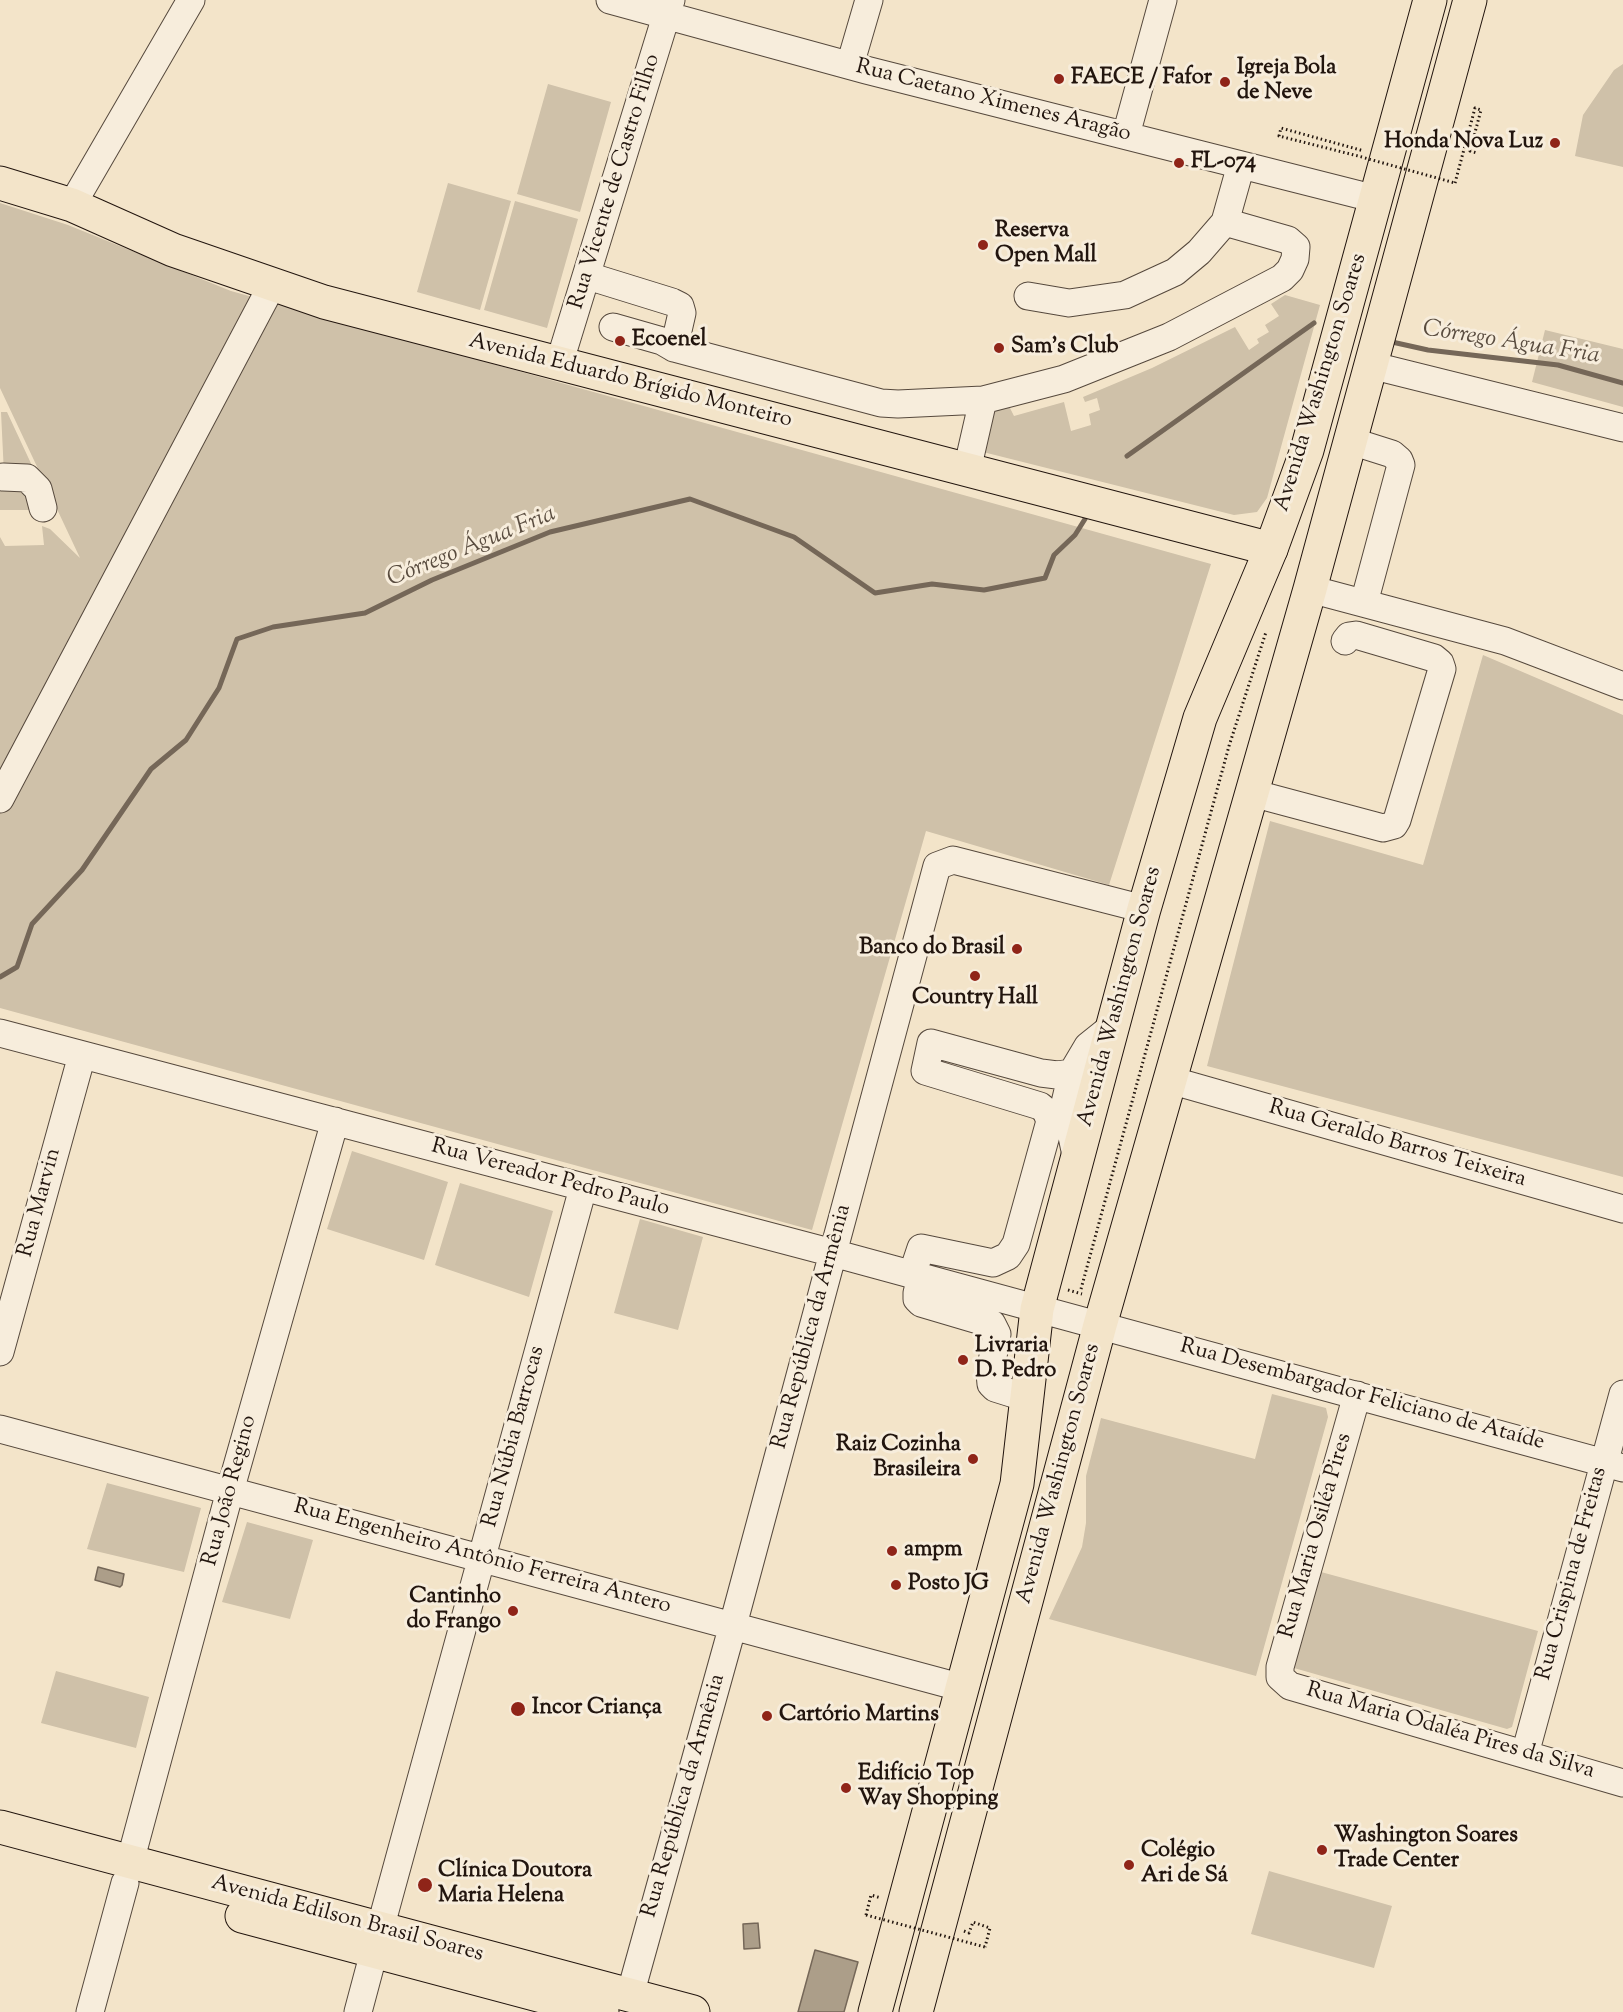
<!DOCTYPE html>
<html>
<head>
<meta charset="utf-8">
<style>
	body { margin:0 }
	canvas { display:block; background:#f3e4c9 }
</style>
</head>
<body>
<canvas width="1623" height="2012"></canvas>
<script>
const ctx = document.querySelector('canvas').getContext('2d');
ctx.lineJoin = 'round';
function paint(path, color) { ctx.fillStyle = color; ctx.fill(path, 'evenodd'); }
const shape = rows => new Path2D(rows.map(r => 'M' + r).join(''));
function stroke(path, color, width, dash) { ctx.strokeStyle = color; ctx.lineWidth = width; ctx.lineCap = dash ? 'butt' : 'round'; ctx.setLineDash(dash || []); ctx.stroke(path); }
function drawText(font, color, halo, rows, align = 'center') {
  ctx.font = font + ' "Sorts Mill Goudy",serif'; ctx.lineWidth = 6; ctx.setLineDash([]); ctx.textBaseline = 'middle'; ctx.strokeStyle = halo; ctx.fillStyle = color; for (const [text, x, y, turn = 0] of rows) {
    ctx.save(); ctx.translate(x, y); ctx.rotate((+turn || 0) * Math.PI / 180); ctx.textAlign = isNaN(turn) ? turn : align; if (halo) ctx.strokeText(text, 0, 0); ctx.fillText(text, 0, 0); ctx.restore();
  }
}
paint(shape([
	[1623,64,1623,167,1575,156,1583,115,1614,70],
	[548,84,611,102,580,212,517,194],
	[448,183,511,201,480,310,417,292],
	[515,201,578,219,547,328,484,310],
	[0,203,68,225,231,291,1211,564,1109,885,926,831,812,1230,0,1008,0,537,5,546,44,545,42,526,50,529,80,558,0,388],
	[1285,295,1320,305,1267,498,1257,512,1234,515,983,452,993,411,1008,404,1014,416,1064,402,1071,431,1091,425,1089,414,1100,410,1097,398,1085,402,1083,397,1152,368,1235,327,1249,350,1259,343,1257,339,1269,332,1265,325,1279,316,1271,304],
	[1545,330,1623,349,1623,407,1532,382],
	[1,412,7,412,35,472,4,474],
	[24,480,33,510,0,510,0,486],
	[1483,655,1623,715,1623,1177,1207,1066,1270,821,1423,865],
	[352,1151,448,1182,424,1260,327,1229],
	[460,1183,553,1211,529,1297,435,1265],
	[640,1219,703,1237,678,1330,614,1313],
	[1272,1394,1326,1408,1328,1417,1256,1676,1049,1619,1082,1547,1086,1523,1086,1476,1101,1418,1255,1459],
	[107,1483,201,1508,184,1572,87,1549],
	[247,1522,313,1540,290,1619,222,1602],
	[1321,1572,1538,1631,1512,1727,1507,1729,1294,1668],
	[56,1671,149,1697,136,1748,41,1723],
	[1269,1871,1392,1906,1374,1968,1251,1934]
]), '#cfc1a9');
const water = shape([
	[98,1567,124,1574,122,1585,120,1587,95,1580,98,1567],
	[758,1923,760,1948,744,1949,743,1924,758,1923],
	[815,1950,858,1962,844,2012,798,2012,815,1950]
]);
paint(water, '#ac9e89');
stroke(water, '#756758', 1.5);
stroke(shape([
	[1392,342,1428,350,1558,365,1623,383],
	[1127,456,1314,323],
	[0,977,17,967,32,924,82,870,151,769,186,740,219,688,237,639,273,627,365,613,432,580,550,532,690,499,794,537,875,593,932,584,984,590,1045,578,1054,555,1075,535,1085,519]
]), '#756758', 5);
const minor = shape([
	[610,0,866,70,1376,199],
	[850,65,869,0],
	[1126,135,1163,0],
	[72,205,191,0],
	[1225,222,1241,165],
	[588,276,672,302,680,306,682,313,674,348],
	[613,327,662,341,674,348,881,403,898,404,983,400,1064,379,1169,337,1282,278,1290,270,1295,259,1296,247,1288,240,1225,222,1199,252,1175,272,1125,295,1069,303,1028,296],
	[559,364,671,0],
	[1370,365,1623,428],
	[1351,441,1392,454,1399,460,1401,465,1364,603],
	[967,470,983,400],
	[3,477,27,478,38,489,43,508],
	[1310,589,1505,641,1623,686],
	[1252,793,1383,828,1394,825,1397,820,1442,669,1440,663,1434,658,1356,635,1349,636,1345,641],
	[0,799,272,285],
	[0,1033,833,1253,1623,1468],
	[1170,1080,1623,1209],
	[1077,1160,1065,1103,1072,1073,1088,1046,1113,1026],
	[912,1275,921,1248,993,1263,1008,1256,1016,1244,1050,1121,1046,1111,1040,1106,925,1071,931,1043,1041,1073,1057,1075,1072,1073],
	[921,1277,917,1293,917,1299,921,1303,992,1324,997,1334,990,1373,991,1384,995,1388,1027,1398],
	[0,1352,82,1055],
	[1357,1395,1280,1667,1280,1677,1290,1686,1623,1783],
	[0,1429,963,1688],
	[1525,1754,1623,1394],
	[130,1862,230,1491,335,1121],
	[380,1929,583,1188],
	[630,1995,733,1625,937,866,953,860,1144,909],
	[90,2012,125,1883],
	[358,2012,374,1952]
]);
const major = shape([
	[0,183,72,205,173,250,324,302,1271,549],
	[0,1827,693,2012],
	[242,1916,602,2012]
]);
const highway = shape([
	[875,2012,1017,1484,1037,1309,1144,909,1200,718,1271,549,1307,450,1430,0],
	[916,2012,1100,1325,1310,589,1470,0]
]);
stroke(minor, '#56493d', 29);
stroke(major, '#22150e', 35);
stroke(highway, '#22150e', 35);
stroke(shape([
	[1362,157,1279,136,1281,128,1364,151],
	[1455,183,1475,108,1481,110,1470,151,1477,153],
	[1081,1289,1229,746,1266,632],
	[1068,1290,1082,1294],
	[866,1915,871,1895,881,1898],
	[964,1931,969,1933,973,1922,990,1928,985,1947]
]), '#22150e', 3, [1.5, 3]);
stroke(minor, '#f7eddc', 27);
stroke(major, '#f3e4c9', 33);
stroke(highway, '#f3e4c9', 33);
stroke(shape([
	[1365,158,1455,183],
	[866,1915,985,1947]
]), '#22150e', 3, [1.5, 3]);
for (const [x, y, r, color] of [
	[1059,79,6,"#8f2418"],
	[1225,82,6,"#8f2418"],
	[1555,143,6,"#8f2418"],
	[1179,163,6,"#8f2418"],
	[983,245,6,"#8f2418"],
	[620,341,6,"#8f2418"],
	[999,348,6,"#8f2418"],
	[1017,949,6,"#8f2418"],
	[975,976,6,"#8f2418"],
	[963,1360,6,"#8f2418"],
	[973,1459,6,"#8f2418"],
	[892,1551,6,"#8f2418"],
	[896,1585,6,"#8f2418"],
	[513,1611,6,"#8f2418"],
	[518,1709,8,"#8f2418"],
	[767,1716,6,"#8f2418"],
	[846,1788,6,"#8f2418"],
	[1322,1850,6,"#8f2418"],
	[1129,1865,6,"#8f2418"],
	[425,1885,8,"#8f2418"]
]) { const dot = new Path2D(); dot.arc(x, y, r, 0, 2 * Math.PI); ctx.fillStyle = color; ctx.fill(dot); stroke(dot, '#f7eddc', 2); }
drawText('bold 22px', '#22150e', '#f7eddc', [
	["Igreja Bola",1237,69],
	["de Neve",1237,94],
	["FAECE / Fafor",1071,79],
	["Honda Nova Luz",1543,143,"right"],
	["FL-074",1191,163],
	["Reserva",995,232],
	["Open Mall",995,257],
	["Ecoenel",632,341],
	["Sam's Club",1011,348],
	["Banco do Brasil",1005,949,"right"],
	["Country Hall",975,999,"center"],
	["Livraria",975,1347],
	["D. Pedro",975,1372],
	["Raiz Cozinha",961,1446,"right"],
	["Brasileira",961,1471,"right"],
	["ampm",904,1551],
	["Posto JG",908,1585],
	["Cantinho",501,1598,"right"],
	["do Frango",501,1623,"right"],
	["Incor Criança",532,1709],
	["Cartório Martins",779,1716],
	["Edifício Top",858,1775],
	["Way Shopping",858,1800],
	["Washington Soares",1334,1837],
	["Trade Center",1334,1862],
	["Colégio",1141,1852],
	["Ari de Sá",1141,1877],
	["Clínica Doutora",438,1872],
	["Maria Helena",438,1897]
], 'left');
drawText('22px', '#22150e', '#f7eddc', [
	["Rua Caetano Ximenes Aragão",993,102,14],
	["Rua Vicente de Castro Filho",616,182,-73],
	["Avenida Eduardo Brígido Monteiro",630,382,14],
	["Avenida Washington Soares",1322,383,-73],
	["Avenida Washington Soares",1121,997,-75],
	["Rua Geraldo Barros Teixeira",1397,1145,16],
	["Rua Vereador Pedro Paulo",550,1179,15],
	["Rua Marvin",41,1203,-75],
	["Rua República da Armênia",813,1327,-75],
	["Rua Desembargador Feliciano de Ataíde",1362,1396,15],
	["Rua Núbia Barrocas",515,1437,-75],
	["Avenida Washington Soares",1060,1474,-75],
	["Rua João Regino",231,1491,-75],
	["Rua Maria Osiléa Pires",1317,1536,-74],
	["Rua Engenheiro Antônio Ferreira Antero",482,1558,15],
	["Rua Crispina de Freitas",1573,1574,-75],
	["Rua Maria Odaléa Pires da Silva",1450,1732,16],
	["Rua República da Armênia",685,1796,-74],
	["Avenida Edilson Brasil Soares",347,1920,15]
]);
drawText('italic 24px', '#594c3f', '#f7eddc', [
	["Córrego Água Fria",1511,344,9],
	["Córrego Água Fria",472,548,-22]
]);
</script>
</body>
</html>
